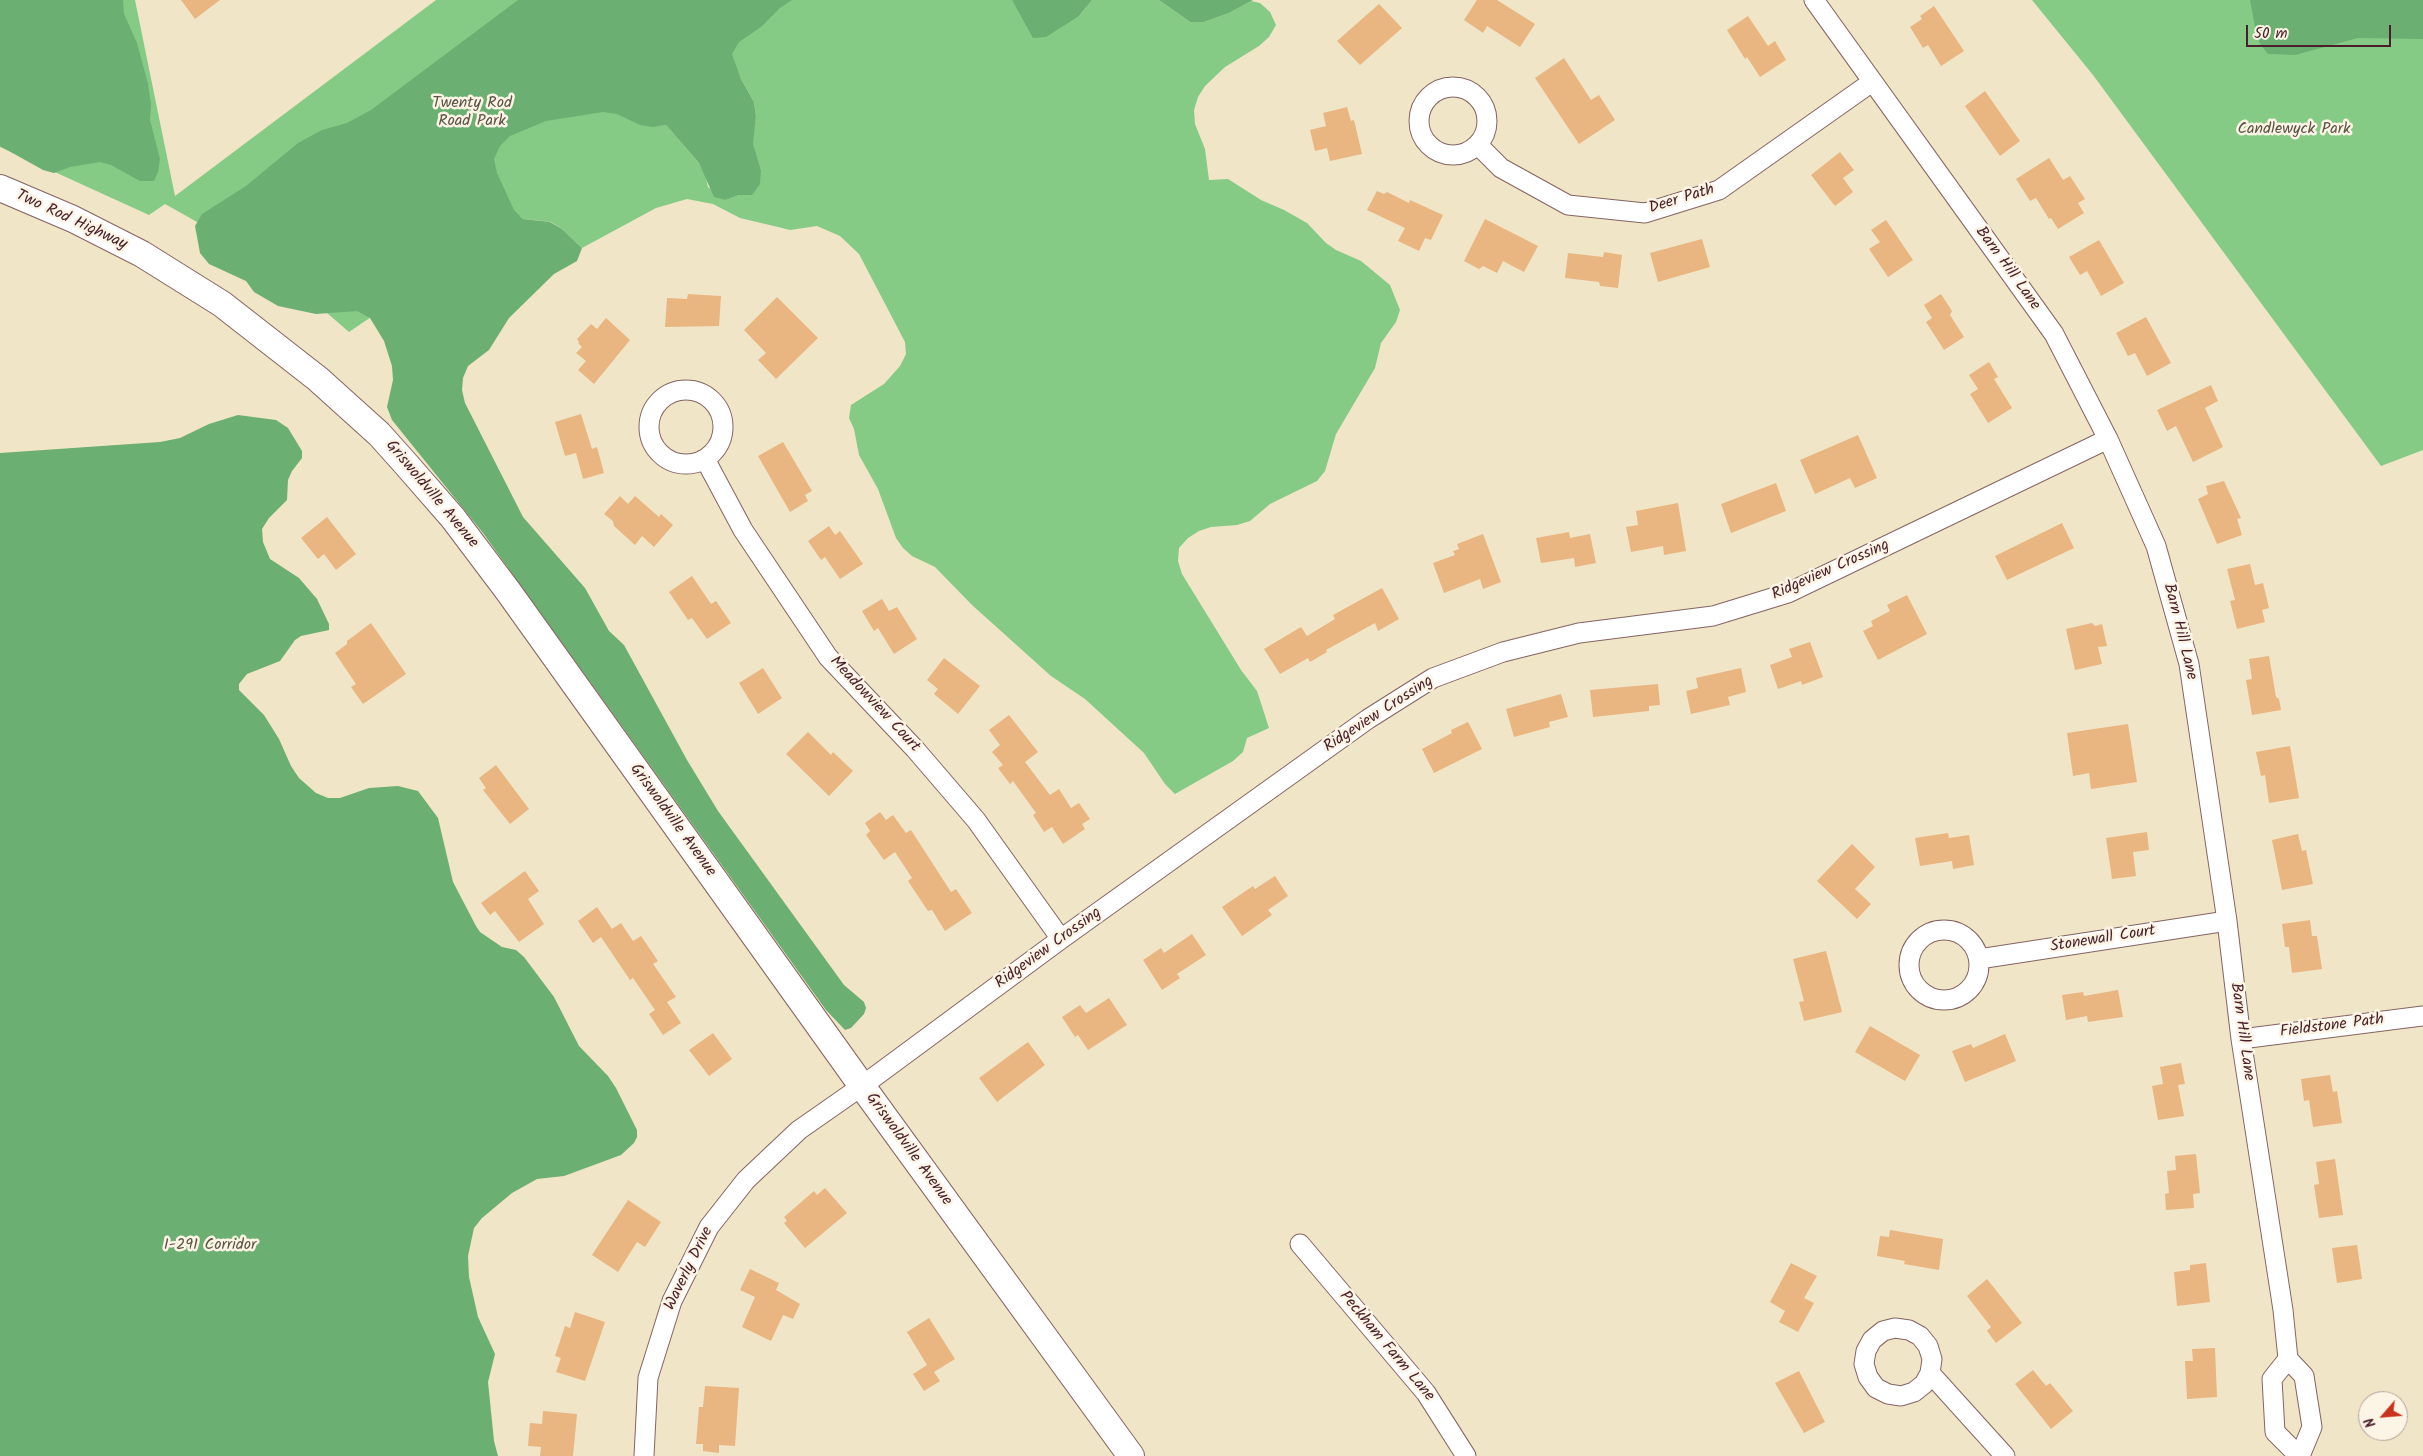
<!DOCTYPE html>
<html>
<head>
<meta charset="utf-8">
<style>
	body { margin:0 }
	#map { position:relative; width:2423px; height:1456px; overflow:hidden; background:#f0e5c7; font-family:Kalam,sans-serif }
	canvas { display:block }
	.north { position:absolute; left:2358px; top:1391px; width:50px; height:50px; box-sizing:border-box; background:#fcf5e5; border:1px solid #b59f9b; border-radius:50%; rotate:243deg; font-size:14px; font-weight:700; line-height:20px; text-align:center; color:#4a1f2b }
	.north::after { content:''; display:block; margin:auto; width:18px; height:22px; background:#c8321e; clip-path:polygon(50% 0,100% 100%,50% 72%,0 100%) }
	.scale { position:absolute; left:2246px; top:25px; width:145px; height:22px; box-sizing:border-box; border:2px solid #4a1f2b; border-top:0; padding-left:6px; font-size:15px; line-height:18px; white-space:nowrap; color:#4a1f2b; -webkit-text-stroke:4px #fcf5e5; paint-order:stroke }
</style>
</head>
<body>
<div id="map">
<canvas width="2423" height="1456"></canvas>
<div class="north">N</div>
<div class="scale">50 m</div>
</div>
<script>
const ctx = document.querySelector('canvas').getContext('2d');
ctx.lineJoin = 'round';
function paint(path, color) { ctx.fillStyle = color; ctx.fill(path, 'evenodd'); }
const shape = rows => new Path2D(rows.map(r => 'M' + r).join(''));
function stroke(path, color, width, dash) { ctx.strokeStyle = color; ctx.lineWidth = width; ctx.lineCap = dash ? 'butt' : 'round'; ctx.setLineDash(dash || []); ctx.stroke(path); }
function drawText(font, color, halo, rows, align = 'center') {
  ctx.font = font + ' Kalam,sans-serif'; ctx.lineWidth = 5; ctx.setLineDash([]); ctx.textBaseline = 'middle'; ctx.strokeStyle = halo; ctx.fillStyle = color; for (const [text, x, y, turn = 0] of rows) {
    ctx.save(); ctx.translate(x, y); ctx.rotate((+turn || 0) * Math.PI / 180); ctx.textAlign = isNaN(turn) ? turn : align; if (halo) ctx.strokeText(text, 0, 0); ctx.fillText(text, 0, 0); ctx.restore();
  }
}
paint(shape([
	[0,0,135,0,175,196,436,0,1012,0,1015,4,1079,16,1092,0,1159,0,1190,22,1204,22,1229,13,1251,1,1260,3,1270,12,1276,25,1269,37,1259,46,1225,67,1205,86,1198,97,1194,110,1195,124,1205,149,1209,180,1228,179,1261,200,1284,210,1307,223,1326,243,1336,250,1361,261,1390,285,1400,310,1396,322,1381,343,1375,368,1336,434,1325,471,1317,481,1270,504,1250,521,1237,525,1211,527,1199,531,1188,538,1179,548,1178,561,1182,574,1241,670,1257,691,1269,728,1247,738,1243,752,1233,761,1175,794,1165,784,1144,753,1085,699,1051,676,972,605,935,567,912,556,903,548,896,538,878,489,859,455,854,429,849,418,851,405,884,384,900,366,906,354,905,342,859,254,840,236,817,226,790,230,778,227,740,218,713,204,687,199,656,208,582,248,562,229,551,222,523,219,520,216,349,332,327,313,197,222,165,204,149,215,0,147],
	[736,67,741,79,754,102,756,116,752,144,761,170,751,195,739,195,726,200,708,187,705,174,699,163,666,125,650,126],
	[2032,0,2423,0,2423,450,2381,466,2093,75]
]), '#85cb85');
paint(shape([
	[0,0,123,0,124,14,137,43,148,84,151,104,150,120,160,159,158,172,154,181,140,181,111,165,100,162,70,167,54,173,43,170,0,146],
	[518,0,792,0,780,8,761,27,739,42,732,54,741,79,754,102,756,116,753,144,761,170,760,184,752,195,739,195,726,200,714,197,699,163,666,125,653,127,640,125,617,114,603,112,546,121,510,136,500,146,494,159,497,173,514,210,523,219,550,222,562,229,582,248,577,261,554,274,509,318,489,350,468,366,463,378,462,390,465,403,523,517,585,588,609,631,624,645,687,760,718,811,844,985,864,1002,866,1008,864,1014,851,1028,845,1030,826,1010,483,533,392,420,387,407,393,380,392,366,384,341,370,318,357,311,316,314,278,306,254,292,246,281,209,264,200,253,195,226,202,214,246,186,298,143,322,130,347,123,371,110],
	[1012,0,1092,0,1079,16,1046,37,1033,38],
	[1159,0,1253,0,1229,13,1204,22,1190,22],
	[2250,0,2423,0,2423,39,2358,38,2295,55,2268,54,2260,44,2256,32],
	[238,415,276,420,288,428,302,451,302,458,292,471,288,480,287,500,269,518,262,529,263,542,270,559,299,578,317,599,329,624,329,630,301,636,295,640,280,661,247,674,239,684,239,690,264,715,279,739,291,766,299,778,316,793,328,798,340,798,369,788,398,786,418,791,438,818,453,882,476,926,480,932,502,947,516,950,524,957,554,997,579,1046,608,1076,616,1088,637,1130,637,1137,634,1143,621,1155,564,1176,537,1179,512,1193,482,1218,474,1228,468,1256,469,1277,478,1317,495,1354,488,1382,494,1441,498,1456,0,1456,0,453,160,442,180,438,209,424]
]), '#6caf72');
paint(shape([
	[181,0,220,0,195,19],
	[1477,0,1497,0,1535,24,1520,47,1487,26,1483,33,1464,20],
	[1379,4,1402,28,1360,65,1337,41],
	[1934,6,1964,51,1941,66,1928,45,1923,48,1910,27,1922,19,1920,16],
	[1748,16,1768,46,1775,41,1786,60,1760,77,1747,57,1745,59,1727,30],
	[1564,58,1591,100,1599,95,1615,120,1579,144,1535,78],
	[1985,91,2020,141,2000,156,1965,106],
	[1347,107,1351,121,1354,120,1362,154,1330,161,1327,148,1315,151,1310,130,1326,126,1323,113],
	[1840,152,1854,170,1843,178,1853,192,1835,206,1811,175],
	[2049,158,2063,180,2070,176,2085,199,2078,203,2084,213,2058,229,2051,218,2049,219,2036,198,2030,201,2016,179],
	[1377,191,1384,194,1387,192,1409,203,1410,200,1443,215,1431,240,1425,238,1419,251,1398,241,1405,228,1367,210],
	[1485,219,1538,246,1524,272,1503,261,1497,273,1483,266,1479,269,1464,261],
	[1886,220,1913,260,1888,277,1869,249,1880,242,1871,230],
	[1702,239,1710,267,1658,282,1650,253],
	[2099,240,2124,283,2101,296,2087,271,2080,275,2069,257],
	[1604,252,1622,255,1618,288,1600,286,1599,282,1565,278,1568,253,1603,257],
	[688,294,721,296,719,326,665,327,667,298,687,299],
	[1941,294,1952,311,1950,315,1964,337,1944,350,1926,322,1932,318,1924,305],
	[777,297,818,338,776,379,758,360,766,353,744,330],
	[2146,317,2171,363,2147,376,2135,353,2128,356,2116,333],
	[606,318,630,340,594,384,578,370,586,361,576,353,582,347,578,343,579,342,577,339,591,324,597,329],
	[1989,362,1998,377,1994,379,2012,408,1988,423,1970,394,1978,389,1969,375],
	[2211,385,2218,401,2205,408,2223,447,2193,462,2176,426,2167,431,2157,410],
	[581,414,592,449,597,447,604,473,583,479,576,453,565,456,555,422],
	[1858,435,1877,478,1855,488,1850,478,1815,494,1800,460],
	[783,442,812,491,805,495,808,501,790,512,758,456],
	[2224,481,2241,518,2237,519,2242,535,2217,544,2198,499,2208,494,2206,486],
	[1776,483,1786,511,1731,533,1721,504],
	[620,496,628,504,635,496,659,517,661,514,673,525,654,547,642,536,635,545,614,526,613,521,604,514],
	[1678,503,1686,551,1664,555,1663,546,1631,552,1626,527,1638,525,1636,511],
	[327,517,356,554,336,570,324,554,318,559,301,538],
	[2062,523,2074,548,2007,580,1995,556],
	[829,526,835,535,840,531,863,564,840,579,825,557,821,560,808,541],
	[1569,532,1570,538,1590,534,1596,563,1575,567,1574,558,1541,563,1536,538],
	[1483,534,1501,582,1483,589,1480,579,1444,593,1433,563,1455,555,1453,551,1459,549,1457,544],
	[2250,564,2255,585,2263,583,2269,608,2262,610,2265,622,2237,629,2230,601,2235,600,2227,569],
	[692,576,711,604,716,601,731,623,707,639,692,618,688,620,669,592],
	[1382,588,1399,619,1378,631,1375,623,1326,650,1327,652,1310,662,1308,658,1280,674,1264,649,1301,627,1307,636,1335,619,1333,615],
	[1907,595,1927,634,1878,660,1863,631,1873,626,1871,621,1890,611,1887,605],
	[882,599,889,611,897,607,917,639,894,654,878,628,874,631,862,611],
	[371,623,406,674,363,704,351,687,356,684,335,653,347,644,347,641],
	[2092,623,2095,626,2102,624,2107,646,2098,647,2102,664,2075,670,2066,629],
	[1810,642,1823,677,1802,685,1801,681,1778,689,1770,665,1792,657,1789,649],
	[2269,656,2276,697,2279,699,2281,710,2252,715,2246,680,2252,679,2249,659],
	[944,658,980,686,958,714,934,694,938,689,927,680],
	[763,668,782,698,758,714,739,683],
	[1741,668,1746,692,1728,697,1730,705,1691,714,1686,691,1698,688,1696,678],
	[1658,684,1660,705,1649,706,1649,711,1593,717,1590,690],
	[1561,694,1568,717,1549,722,1550,727,1514,737,1506,709],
	[1009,715,1038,752,1025,762,1050,795,1059,789,1071,808,1079,803,1090,819,1082,824,1085,829,1063,844,1052,827,1044,832,1033,815,1036,813,1013,781,1010,784,998,768,1003,765,992,752,1000,745,989,730],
	[1468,722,1482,749,1434,773,1422,749,1452,733,1451,730],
	[2128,724,2137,782,2091,789,2089,773,2073,776,2067,733],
	[808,732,831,755,833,752,853,771,829,796,786,754],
	[2290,746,2299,798,2269,803,2265,775,2261,776,2256,752],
	[496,765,529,809,510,824,483,790,486,788,479,778],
	[880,812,886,820,893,815,906,833,911,830,951,892,956,889,972,913,945,931,932,910,928,911,908,881,912,878,895,852,884,860,866,835,870,831,865,823],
	[2147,832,2149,850,2133,852,2136,876,2112,879,2106,838],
	[1948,833,1949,838,1969,835,1974,865,1953,869,1952,861,1920,866,1915,838],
	[2298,834,2302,851,2306,850,2313,884,2282,890,2272,840],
	[1852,844,1875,867,1855,889,1871,904,1857,919,1817,881],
	[525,871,539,891,528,899,544,924,519,942,495,911,490,915,481,903],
	[1275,876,1288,896,1268,910,1272,915,1242,936,1222,907,1253,886,1255,889],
	[597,907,612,929,621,923,633,941,641,936,658,961,653,964,676,997,667,1002,681,1023,663,1035,649,1014,655,1010,633,978,630,980,601,937,593,943,578,921],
	[2310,920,2312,936,2317,936,2322,969,2292,973,2289,947,2285,947,2282,924],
	[1192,934,1206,955,1177,974,1180,978,1162,990,1143,960,1161,948,1164,953],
	[1826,951,1842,1012,1804,1021,1799,1002,1804,1001,1793,959],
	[2118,990,2123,1017,2088,1022,2087,1016,2066,1020,2062,995,2083,992,2084,996],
	[1109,998,1127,1025,1088,1050,1078,1035,1075,1037,1062,1017,1080,1005,1086,1013],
	[1870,1026,1920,1055,1905,1081,1855,1052],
	[713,1033,732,1059,709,1076,689,1050],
	[2005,1034,2016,1061,1965,1082,1952,1051,1971,1044,1973,1048],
	[1028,1042,1045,1065,997,1102,979,1078],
	[2181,1063,2185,1084,2178,1085,2184,1116,2158,1120,2152,1086,2163,1084,2160,1067],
	[2330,1075,2333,1092,2337,1091,2342,1123,2313,1127,2309,1100,2304,1101,2301,1079],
	[2196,1154,2200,1193,2193,1194,2194,1208,2166,1210,2165,1194,2169,1193,2167,1171,2176,1170,2175,1156],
	[2335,1159,2343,1215,2319,1218,2314,1185,2319,1184,2316,1162],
	[825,1188,847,1213,805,1248,784,1223,787,1221,784,1217,814,1191,817,1195],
	[628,1200,661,1222,645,1247,637,1242,618,1272,592,1255],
	[1890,1230,1943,1239,1939,1270,1904,1264,1905,1261,1877,1256,1880,1236,1889,1237],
	[2357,1245,2362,1279,2337,1283,2332,1248],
	[1791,1263,1817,1276,1804,1298,1814,1303,1798,1332,1779,1322,1785,1311,1770,1302],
	[2206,1263,2210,1302,2177,1306,2174,1272,2190,1270,2190,1265],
	[750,1269,779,1283,776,1290,800,1304,793,1319,783,1315,771,1341,742,1327,755,1297,740,1290],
	[1987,1279,2022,1323,1996,1343,1987,1331,1991,1327,1967,1296],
	[575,1312,605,1322,585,1381,556,1372,561,1358,555,1356,565,1326,570,1328],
	[929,1318,955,1359,934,1372,940,1381,924,1391,913,1374,927,1365,907,1332],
	[2215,1348,2217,1397,2187,1399,2185,1361,2193,1361,2192,1349],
	[2033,1370,2046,1386,2050,1383,2073,1411,2051,1429,2015,1384],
	[1799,1371,1825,1422,1804,1433,1775,1383],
	[705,1386,739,1388,735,1446,719,1445,719,1453,703,1451,703,1444,696,1444,699,1407,703,1407],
	[543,1411,577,1414,573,1456,540,1456,541,1447,528,1446,530,1423,542,1424]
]), '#e9b681');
const street = shape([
	[1814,0,2054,334,2108,439,2156,546,2189,664,2227,921,2241,1039,2283,1310,2288,1359,2304,1376,2312,1427,2300,1456],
	'1419 121a34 34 0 1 1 68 0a34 34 0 1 1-68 0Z',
	[1478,145,1501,168,1568,205,1645,213,1719,190,1872,82],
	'649 427a37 37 0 1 1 74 0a37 37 0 1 1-74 0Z',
	[705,459,743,530,828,657,915,749,976,820,1061,939],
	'1909 965a35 35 0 1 1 70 0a35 35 0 1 1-70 0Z',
	[1979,959,2227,921],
	[2241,1039,2423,1016],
	[1300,1244,1426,1393,1466,1456],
	[2288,1359,2272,1379,2275,1432,2299,1456],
	[1930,1373,1924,1384,1914,1392,1901,1396,1888,1394,1876,1388,1868,1377,1864,1364,1866,1351,1872,1340,1883,1331,1895,1328,1909,1330,1920,1336,1928,1346,1932,1359,1930,1373,2005,1456],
	[644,1456,648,1378,672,1301,709,1227,746,1180,799,1130,862,1086,1061,939,1368,719,1433,678,1503,652,1579,633,1713,616,1788,593,2108,439]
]);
const secondary = shape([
	[0,188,73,219,142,254,222,304,318,379,379,434,405,463,453,518,508,591,862,1086,1131,1456]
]);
stroke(street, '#846462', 21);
stroke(secondary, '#846462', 28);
stroke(street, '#fff', 19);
stroke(secondary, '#fff', 26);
drawText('16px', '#5c5346', '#fcf5e5', [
	["Twenty Rod",472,104],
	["Road Park",472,122],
	["Candlewyck Park",2294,130],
	["I-291 Corridor",210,1246]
]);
drawText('16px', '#4a1f2b', '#fcf5e5', [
	["Deer Path",1682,200,-17],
	["Two Rod Highway",71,221,25],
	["Barn Hill Lane",2007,269,54],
	["Griswoldville Avenue",431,495,50],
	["Ridgeview Crossing",1831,571,-24],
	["Barn Hill Lane",2179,632,76],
	["Meadowview Court",874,705,47],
	["Ridgeview Crossing",1379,715,-33],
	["Griswoldville Avenue",672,821,54],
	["Stonewall Court",2103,940,-9],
	["Ridgeview Crossing",1049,949,-36],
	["Fieldstone Path",2332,1027,-7],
	["Barn Hill Lane",2241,1032,82],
	["Griswoldville Avenue",908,1150,54],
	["Waverly Drive",690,1269,-64],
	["Peckham Farm Lane",1386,1347,50]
]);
</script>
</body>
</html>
